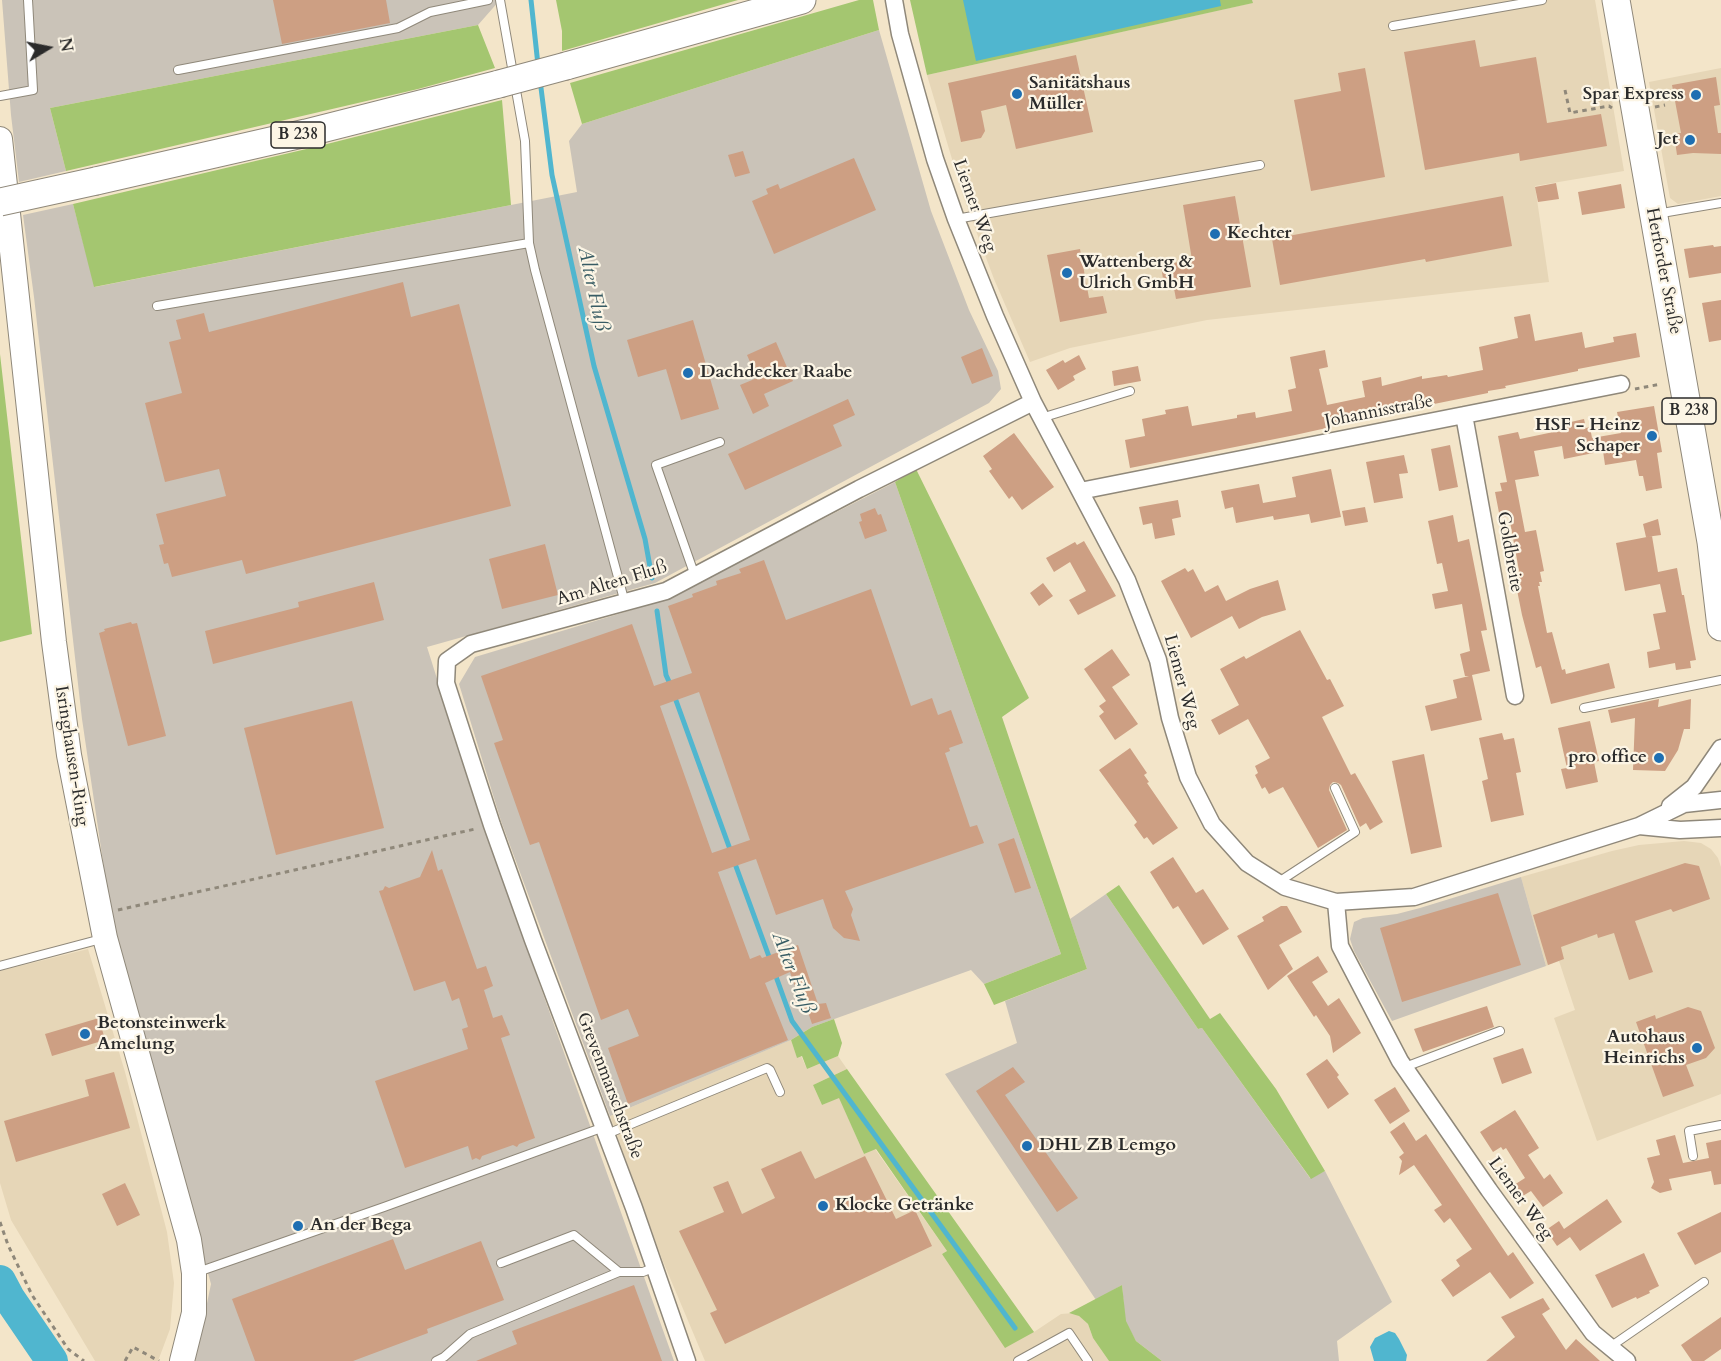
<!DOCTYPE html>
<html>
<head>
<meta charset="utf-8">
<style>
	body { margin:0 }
	#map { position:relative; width:1721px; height:1361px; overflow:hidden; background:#f3e5c9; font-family:Cardo,serif }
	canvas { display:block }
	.north { position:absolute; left:18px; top:18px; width:60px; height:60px; -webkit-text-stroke:4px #fcf5e5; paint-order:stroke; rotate:80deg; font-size:16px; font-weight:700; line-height:24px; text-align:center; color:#2b2b2b }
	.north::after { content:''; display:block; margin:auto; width:21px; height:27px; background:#2b2b2b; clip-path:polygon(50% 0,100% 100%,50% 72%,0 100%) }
</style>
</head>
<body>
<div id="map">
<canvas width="1721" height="1361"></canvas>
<div class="north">N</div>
</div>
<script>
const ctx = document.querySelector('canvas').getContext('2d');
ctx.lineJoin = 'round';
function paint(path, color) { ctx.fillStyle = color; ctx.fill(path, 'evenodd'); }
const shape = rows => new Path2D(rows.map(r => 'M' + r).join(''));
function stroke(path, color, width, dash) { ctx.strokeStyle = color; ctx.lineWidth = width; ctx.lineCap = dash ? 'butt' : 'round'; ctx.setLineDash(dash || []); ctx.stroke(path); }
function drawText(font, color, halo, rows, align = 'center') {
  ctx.font = font + ' Cardo,serif'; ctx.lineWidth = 4.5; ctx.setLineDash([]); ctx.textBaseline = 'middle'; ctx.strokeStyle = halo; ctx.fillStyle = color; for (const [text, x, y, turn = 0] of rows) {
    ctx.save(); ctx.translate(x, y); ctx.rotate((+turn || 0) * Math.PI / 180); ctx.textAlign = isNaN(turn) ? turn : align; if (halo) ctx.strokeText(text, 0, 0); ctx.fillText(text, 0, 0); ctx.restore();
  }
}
paint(shape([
	[1252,0,1595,0,1624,171,1535,186,1549,282,1207,320,1070,348,1030,362,994,279,963,196,927,75,1252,3],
	[1721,68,1721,196,1678,204,1670,198,1649,82],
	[1684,841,1701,843,1711,849,1718,858,1721,867,1721,1094,1597,1141,1554,1018,1575,1010,1559,961,1546,966,1521,877,1612,851,1639,845],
	[88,949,125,1072,167,1232,174,1283,170,1329,158,1361,95,1361,11,1220,0,1183,0,971],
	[791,1040,797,1057,801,1056,807,1069,838,1056,847,1069,813,1085,822,1105,839,1097,864,1154,875,1149,947,1251,942,1254,1034,1332,1061,1314,1074,1313,1079,1316,1088,1324,1093,1338,1109,1361,705,1361,662,1259,610,1116]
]), '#e6d6b7');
paint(shape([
	[2,0,500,0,478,25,50,108,66,171,19,182,11,115],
	[879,30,931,211,969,310,998,371,1001,389,989,403,655,583,427,647,486,834,674,1361,195,1361,211,1284,112,923,82,719,34,297,23,215,73,204,95,287,577,192,569,141,582,124],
	[895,482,1061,954,984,984,971,970,812,1027,791,1040,610,1116,501,821,459,684,475,657,665,600],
	[1521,877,1546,966,1392,1021,1354,951,1350,939,1354,922,1363,918,1397,914,1420,908],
	[1106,894,1198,1029,1202,1028,1310,1178,1325,1171,1392,1302,1337,1341,1339,1361,1162,1361,1136,1341,1125,1321,1122,1285,1096,1300,945,1074,1017,1043,1005,1001,1087,969,1070,919]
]), '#cac3b8');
paint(shape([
	[556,0,738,0,562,51,562,31],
	[859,0,873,0,879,30,582,124,570,83],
	[910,0,1252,0,1253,3,927,75],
	[478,25,495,68,418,89,66,171,50,108],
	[502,100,511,205,94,287,73,204,319,146],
	[0,354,32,634,0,642],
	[916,469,1029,698,1002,717,1087,969,994,1005,984,984,1061,954,895,482],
	[1119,885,1210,1019,1220,1013,1276,1089,1325,1171,1311,1179,1202,1028,1198,1029,1106,894],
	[834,1019,842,1043,838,1056,807,1069,802,1056,797,1058,791,1040,812,1027],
	[847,1069,1034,1332,1005,1348,942,1254,947,1251,876,1149,864,1154,839,1098,822,1105,813,1085],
	[1122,1285,1126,1321,1136,1341,1162,1361,1109,1361,1093,1338,1088,1324,1079,1316,1069,1313]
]), '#a4c670');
paint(shape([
	[963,0,1220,0,1221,6,976,61],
	[1389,1331,1395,1333,1399,1339,1407,1355,1406,1361,1374,1361,1370,1347,1375,1338]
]), '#50b6cf');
stroke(shape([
	[531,0,538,65],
	[540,80,552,175,594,366,645,539,652,578],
	[657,611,666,675,671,686],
	[674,695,731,852],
	[734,861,771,962],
	[774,971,792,1021,1015,1328]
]), '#50b6cf', 5);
stroke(shape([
	[0,1281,9,1298,52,1361]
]), '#50b6cf', 32);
paint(shape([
	[273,0,386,0,390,23,282,44],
	[1475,40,1480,67,1536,57,1547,123,1601,114,1607,146,1520,161,1519,153,1425,170,1404,52],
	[1076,55,1093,132,1016,149,1006,105,981,111,985,131,981,138,961,142,948,83],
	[1365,68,1385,177,1311,191,1294,100,1341,91,1338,73],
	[1716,77,1720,105,1714,106,1718,133,1721,133,1721,154,1693,153,1677,155,1674,134,1681,133,1672,85],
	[743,151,750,173,735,177,728,155],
	[854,158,876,210,774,254,752,201,768,194,766,189,778,184,780,189],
	[1556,183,1559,199,1538,202,1535,187],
	[1621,184,1625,208,1582,215,1578,192],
	[1235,196,1251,287,1176,299,1172,278,1163,279,1161,265,1192,260,1183,205],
	[1503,196,1512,246,1426,262,1425,259,1280,285,1272,239],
	[1713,245,1714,247,1721,246,1721,273,1689,278,1684,249],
	[1080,249,1089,298,1103,296,1107,313,1060,322,1047,255],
	[403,282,411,317,459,304,511,506,246,574,242,560,172,577,168,563,164,564,159,545,164,544,156,514,226,496,219,469,165,482,145,403,182,393,169,342,181,339,176,320,204,313,209,332],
	[1721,300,1721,340,1709,342,1702,303],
	[1530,314,1535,341,1582,332,1585,348,1614,342,1613,337,1636,333,1640,357,1578,369,1578,371,1505,386,1506,388,1488,391,1488,393,1331,425,1331,427,1295,435,1130,468,1125,440,1145,436,1142,419,1166,414,1165,410,1188,406,1192,426,1237,418,1237,415,1255,412,1256,418,1292,411,1288,390,1296,388,1290,357,1325,350,1328,367,1319,369,1327,405,1365,397,1362,381,1381,377,1382,386,1422,376,1422,379,1447,375,1448,377,1483,370,1479,347,1518,338,1514,317],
	[693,320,719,409,681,420,666,369,638,377,627,340],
	[776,342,793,381,764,394,769,406,753,414,740,385,757,378,747,355],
	[982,348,993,376,972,384,961,357],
	[1079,355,1086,369,1073,376,1075,380,1058,390,1046,370,1063,360,1065,363],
	[1138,366,1141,381,1114,386,1112,371],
	[848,399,855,415,833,425,842,446,745,490,728,454],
	[1654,406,1662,452,1657,453,1662,488,1646,491,1643,476,1639,476,1636,460,1605,465,1603,451,1564,459,1562,446,1534,451,1539,476,1515,480,1525,532,1536,530,1544,571,1540,572,1542,582,1539,582,1540,586,1538,586,1547,633,1552,632,1562,670,1565,669,1566,674,1609,663,1615,688,1551,704,1541,666,1536,668,1522,615,1517,590,1520,590,1518,576,1520,576,1509,516,1500,518,1495,492,1502,491,1500,483,1507,482,1498,436,1518,432,1520,439,1563,430,1562,424,1584,419,1586,428,1590,427,1592,438,1621,433,1617,412],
	[1014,433,1054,487,1022,510,1012,496,1009,499,989,471,992,469,983,456],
	[1450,445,1458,487,1439,491,1431,449],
	[1404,455,1408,473,1399,474,1403,498,1374,503,1366,462],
	[1331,469,1341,517,1311,523,1309,514,1274,520,1273,516,1236,523,1233,507,1225,509,1221,491,1259,484,1263,503,1296,497,1292,477],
	[1178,500,1181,517,1172,519,1175,535,1155,539,1152,523,1143,525,1139,507],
	[1365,507,1368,522,1345,526,1342,511],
	[875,508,878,515,881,514,887,531,865,539,859,522,862,521,860,514],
	[1453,515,1458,542,1469,539,1487,630,1481,631,1490,671,1472,675,1482,720,1431,731,1425,706,1457,698,1453,680,1469,676,1465,676,1460,654,1470,651,1462,604,1435,609,1432,594,1448,591,1442,563,1437,564,1428,521],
	[1658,519,1661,535,1646,537,1643,524],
	[1652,536,1658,572,1677,568,1682,595,1684,595,1696,660,1690,661,1691,668,1676,670,1675,663,1649,668,1647,652,1660,649,1653,614,1666,612,1660,584,1625,591,1616,543],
	[1084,541,1116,596,1078,615,1069,600,1086,591,1070,562,1054,572,1046,558,1075,542,1077,545],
	[545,544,558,595,502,609,489,559],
	[764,560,786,620,871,589,911,706,932,698,938,715,951,710,963,743,949,748,950,751,945,753,970,827,977,825,984,843,845,891,853,909,851,915,860,941,844,938,833,928,823,899,776,915,756,859,718,872,750,959,760,955,762,958,798,945,818,1004,826,1003,831,1018,812,1024,807,1009,803,1010,790,972,765,983,788,1040,628,1104,608,1048,639,1036,628,1009,601,1020,539,842,530,845,494,743,503,740,481,676,632,624,654,686,692,673,668,606,693,597,692,594,717,585,716,581,741,573,739,569],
	[699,692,750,840,712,853,660,706],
	[1185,568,1188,572,1193,569,1205,592,1218,585,1226,601,1250,589,1278,580,1286,610,1262,617,1239,629,1232,616,1191,638,1161,581],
	[374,582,384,620,213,664,205,631,299,607,298,602],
	[1043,583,1053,596,1039,606,1030,593],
	[131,622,132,624,137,623,166,736,128,746,99,633,105,631,104,629],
	[1300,630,1327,680,1330,679,1344,706,1322,717,1351,775,1355,773,1383,822,1370,830,1366,823,1360,827,1341,785,1338,783,1333,782,1330,785,1329,790,1347,830,1318,848,1283,787,1269,794,1265,787,1262,789,1255,775,1258,773,1255,766,1270,758,1248,719,1219,735,1211,720,1239,705,1220,669,1244,656,1246,659],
	[1112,649,1130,675,1112,687,1138,724,1115,740,1099,716,1104,712,1099,706,1106,701,1084,669],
	[1659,699,1658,707,1691,699,1690,729,1684,729,1678,750,1665,771,1633,770,1635,718,1611,723,1608,710],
	[352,701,384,828,276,855,244,728],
	[1590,721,1599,761,1594,762,1598,782,1566,789,1561,769,1567,768,1558,728],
	[1502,733,1504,740,1514,738,1521,772,1516,773,1524,815,1491,822,1482,781,1488,779,1479,738],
	[1130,748,1147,773,1144,775,1149,782,1147,783,1178,828,1153,845,1147,837,1144,839,1134,825,1137,822,1099,770],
	[1424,754,1442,847,1411,854,1392,761],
	[1014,838,1031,888,1015,893,998,844],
	[432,850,438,871,442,869,477,969,486,966,493,986,484,990,493,1018,502,1015,510,1035,501,1038,535,1138,519,1144,517,1147,513,1145,482,1156,480,1160,476,1158,472,1160,468,1146,405,1168,375,1081,468,1049,462,1029,468,1027,459,998,452,1001,445,981,414,991,379,891,383,890,385,886,389,888,420,877],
	[1173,857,1196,893,1203,889,1229,929,1203,945,1178,906,1173,909,1150,872],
	[1685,863,1699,866,1710,899,1673,912,1671,909,1635,921,1653,972,1629,980,1614,933,1598,938,1597,934,1561,947,1564,959,1548,965,1533,915],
	[1498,893,1521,965,1402,1002,1380,928],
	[1281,906,1287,906,1302,932,1279,945,1293,969,1268,990,1237,936,1264,921,1262,917],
	[1318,956,1328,972,1312,982,1328,1006,1339,998,1361,1033,1333,1053,1330,1036,1316,1015,1314,1017,1287,976],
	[1487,1006,1494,1027,1423,1052,1414,1029],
	[1688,1007,1701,1011,1715,1048,1706,1058,1686,1065,1694,1086,1663,1097,1636,1022,1655,1015,1656,1019],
	[99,1018,105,1040,52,1056,45,1034],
	[1523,1048,1532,1073,1502,1084,1493,1058],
	[1327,1059,1339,1075,1337,1077,1349,1094,1328,1109,1306,1074],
	[1013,1067,1025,1082,1005,1095,1078,1198,1057,1212,976,1091],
	[114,1072,130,1128,16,1162,4,1121,89,1096,85,1080],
	[1395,1087,1410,1111,1390,1124,1374,1100],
	[1515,1110,1539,1148,1528,1155,1544,1179,1550,1174,1563,1193,1543,1207,1531,1191,1521,1197,1514,1185,1525,1178,1506,1148,1503,1150,1501,1147,1493,1152,1480,1132],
	[1404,1122,1416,1141,1426,1134,1508,1256,1513,1252,1534,1283,1510,1299,1490,1272,1453,1297,1441,1280,1460,1266,1456,1260,1472,1249,1450,1218,1444,1223,1434,1210,1442,1205,1414,1165,1399,1175,1402,1161,1399,1157,1404,1153,1390,1132],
	[1675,1135,1683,1163,1709,1158,1706,1143,1721,1140,1721,1184,1714,1185,1711,1171,1669,1179,1672,1190,1660,1193,1651,1188,1654,1182,1647,1158,1660,1155,1656,1140],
	[801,1151,815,1179,865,1156,896,1219,915,1210,932,1246,725,1344,710,1313,717,1310,679,1231,724,1212,713,1187,728,1181,742,1214,775,1198,761,1169],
	[125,1183,140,1215,117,1226,102,1194],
	[1607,1199,1622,1222,1580,1251,1570,1237,1557,1246,1546,1230,1559,1221,1564,1229],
	[1721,1212,1721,1252,1695,1265,1677,1233],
	[393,1239,405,1270,481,1241,504,1300,427,1329,428,1333,353,1361,255,1361,232,1299],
	[1644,1253,1659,1286,1649,1291,1650,1293,1637,1299,1636,1297,1612,1308,1595,1275],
	[634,1285,662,1361,476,1361,517,1344,512,1331],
	[1543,1298,1550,1309,1542,1314,1566,1350,1576,1339,1600,1361,1486,1361,1515,1337,1501,1317],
	[1721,1317,1721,1349,1704,1361,1692,1361,1681,1345]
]), '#cd9f83');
const lane = shape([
	[500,0,525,141,529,243,535,270,625,603],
	[1393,26,1542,0],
	[178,70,398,28,430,12,488,0],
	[0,96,33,90,28,0],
	[1656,214,1721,203],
	[956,219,1260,165],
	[157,306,529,243],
	[1041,418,1130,391],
	[695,576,656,465,720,442],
	[1584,708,1721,680],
	[1277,883,1355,832,1335,788],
	[0,966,105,938],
	[1405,1067,1500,1031],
	[607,1134,767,1068,770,1070,780,1092],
	[1693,1156,1689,1131,1721,1125],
	[501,1263,574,1235,619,1272,643,1272,655,1267],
	[195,1273,384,1207,604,1127],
	[1610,1347,1704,1282],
	[436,1361,444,1357,470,1334,619,1272],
	[1018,1361,1069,1333,1088,1361]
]);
const street = shape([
	[894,0,900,34,935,159,956,219,995,316,1033,402,1127,580,1158,660,1170,718,1188,777,1212,824,1247,863,1285,887,1336,902,1414,897,1639,826,1684,804,1721,800],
	[1464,415,1515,696],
	[1080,491,1621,384],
	[1670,806,1694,787,1721,748],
	[1639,826,1680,830,1721,828],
	[1336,902,1340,946,1400,1061,1489,1190,1593,1333,1627,1361],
	[687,1361,634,1208,533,940,492,825,446,683,447,661,471,644,666,591,859,489,1033,402]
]);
const secondary = shape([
	[0,139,54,642,69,755,105,938,189,1240,194,1273,194,1313,182,1361]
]);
const primary = shape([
	[1616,0,1711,542,1721,627],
	[566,66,802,0],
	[96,181,306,133,499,84]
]);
stroke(lane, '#8f887a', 10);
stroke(street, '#8f887a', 19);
stroke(secondary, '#8f887a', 26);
stroke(primary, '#8f887a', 29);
stroke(shape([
	[1565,90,1570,113,1609,106,1612,108],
	[1655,107,1665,105],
	[1635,389,1661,384],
	[118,910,475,829],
	[0,1222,8,1245,32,1295,68,1349,84,1361],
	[125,1361,133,1347,159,1361]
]), '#8f887a', 3, [4.5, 4.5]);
stroke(lane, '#fff', 8);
stroke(street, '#fff', 16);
stroke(secondary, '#fff', 24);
stroke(primary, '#fff', 27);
const primaryBridge = shape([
	[499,84,566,66],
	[0,202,96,181]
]);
stroke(primaryBridge, '#8f887a', 29, []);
stroke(primaryBridge, '#fff', 27);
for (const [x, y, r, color] of [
	[1017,94,6,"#1f6fb2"],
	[1696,95,6,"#1f6fb2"],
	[1690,140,6,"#1f6fb2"],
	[1215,234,6,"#1f6fb2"],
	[1067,273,6,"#1f6fb2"],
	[688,373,6,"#1f6fb2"],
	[1652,436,6,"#1f6fb2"],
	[1659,758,6,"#1f6fb2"],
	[85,1034,6,"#1f6fb2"],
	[1697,1048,6,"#1f6fb2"],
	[1027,1146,6,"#1f6fb2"],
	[823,1206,6,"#1f6fb2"],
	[298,1226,6,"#1f6fb2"]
]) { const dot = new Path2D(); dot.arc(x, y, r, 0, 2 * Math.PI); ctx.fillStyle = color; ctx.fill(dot); stroke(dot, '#fcf5e5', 2); }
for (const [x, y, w] of [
	[298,135,54],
	[1689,411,54]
]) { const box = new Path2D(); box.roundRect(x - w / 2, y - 13, w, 26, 4.5); ctx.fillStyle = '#fcf5e5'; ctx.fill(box); stroke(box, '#2b2b2b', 1.5); }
drawText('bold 16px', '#2b2b2b', null, [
	["B 238",298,135],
	["B 238",1689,411]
]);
drawText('bold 18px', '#2b2b2b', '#fcf5e5', [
	["Sanitätshaus",1029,84],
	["Müller",1029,105],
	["Spar Express",1684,95,"right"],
	["Jet",1678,140,"right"],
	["Kechter",1227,234],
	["Wattenberg &",1079,263],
	["Ulrich GmbH",1079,284],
	["Dachdecker Raabe",700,373],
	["HSF - Heinz",1640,426,"right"],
	["Schaper",1640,447,"right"],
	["pro office",1647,758,"right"],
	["Betonsteinwerk",97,1024],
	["Amelung",97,1045],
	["Autohaus",1685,1038,"right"],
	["Heinrichs",1685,1059,"right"],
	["DHL ZB Lemgo",1039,1146],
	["Klocke Getränke",835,1206],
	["An der Bega",310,1226]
], 'left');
drawText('18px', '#2b2b2b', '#fcf5e5', [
	["Liemer Weg",974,206,70],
	["Herforder Straße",1663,271,79],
	["Johannisstraße",1379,412,-11],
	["Goldbreite",1509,552,80],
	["Am Alten Fluß",612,584,-17],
	["Liemer Weg",1181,682,75],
	["Isringhausen-Ring",71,756,81],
	["Grevenmarschstraße",609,1086,69],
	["Liemer Weg",1520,1199,54]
]);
drawText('italic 20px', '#385c64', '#fcf5e5', [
	["Alter Fluß",592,289,78],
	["Alter Fluß",792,973,69]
]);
</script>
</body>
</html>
